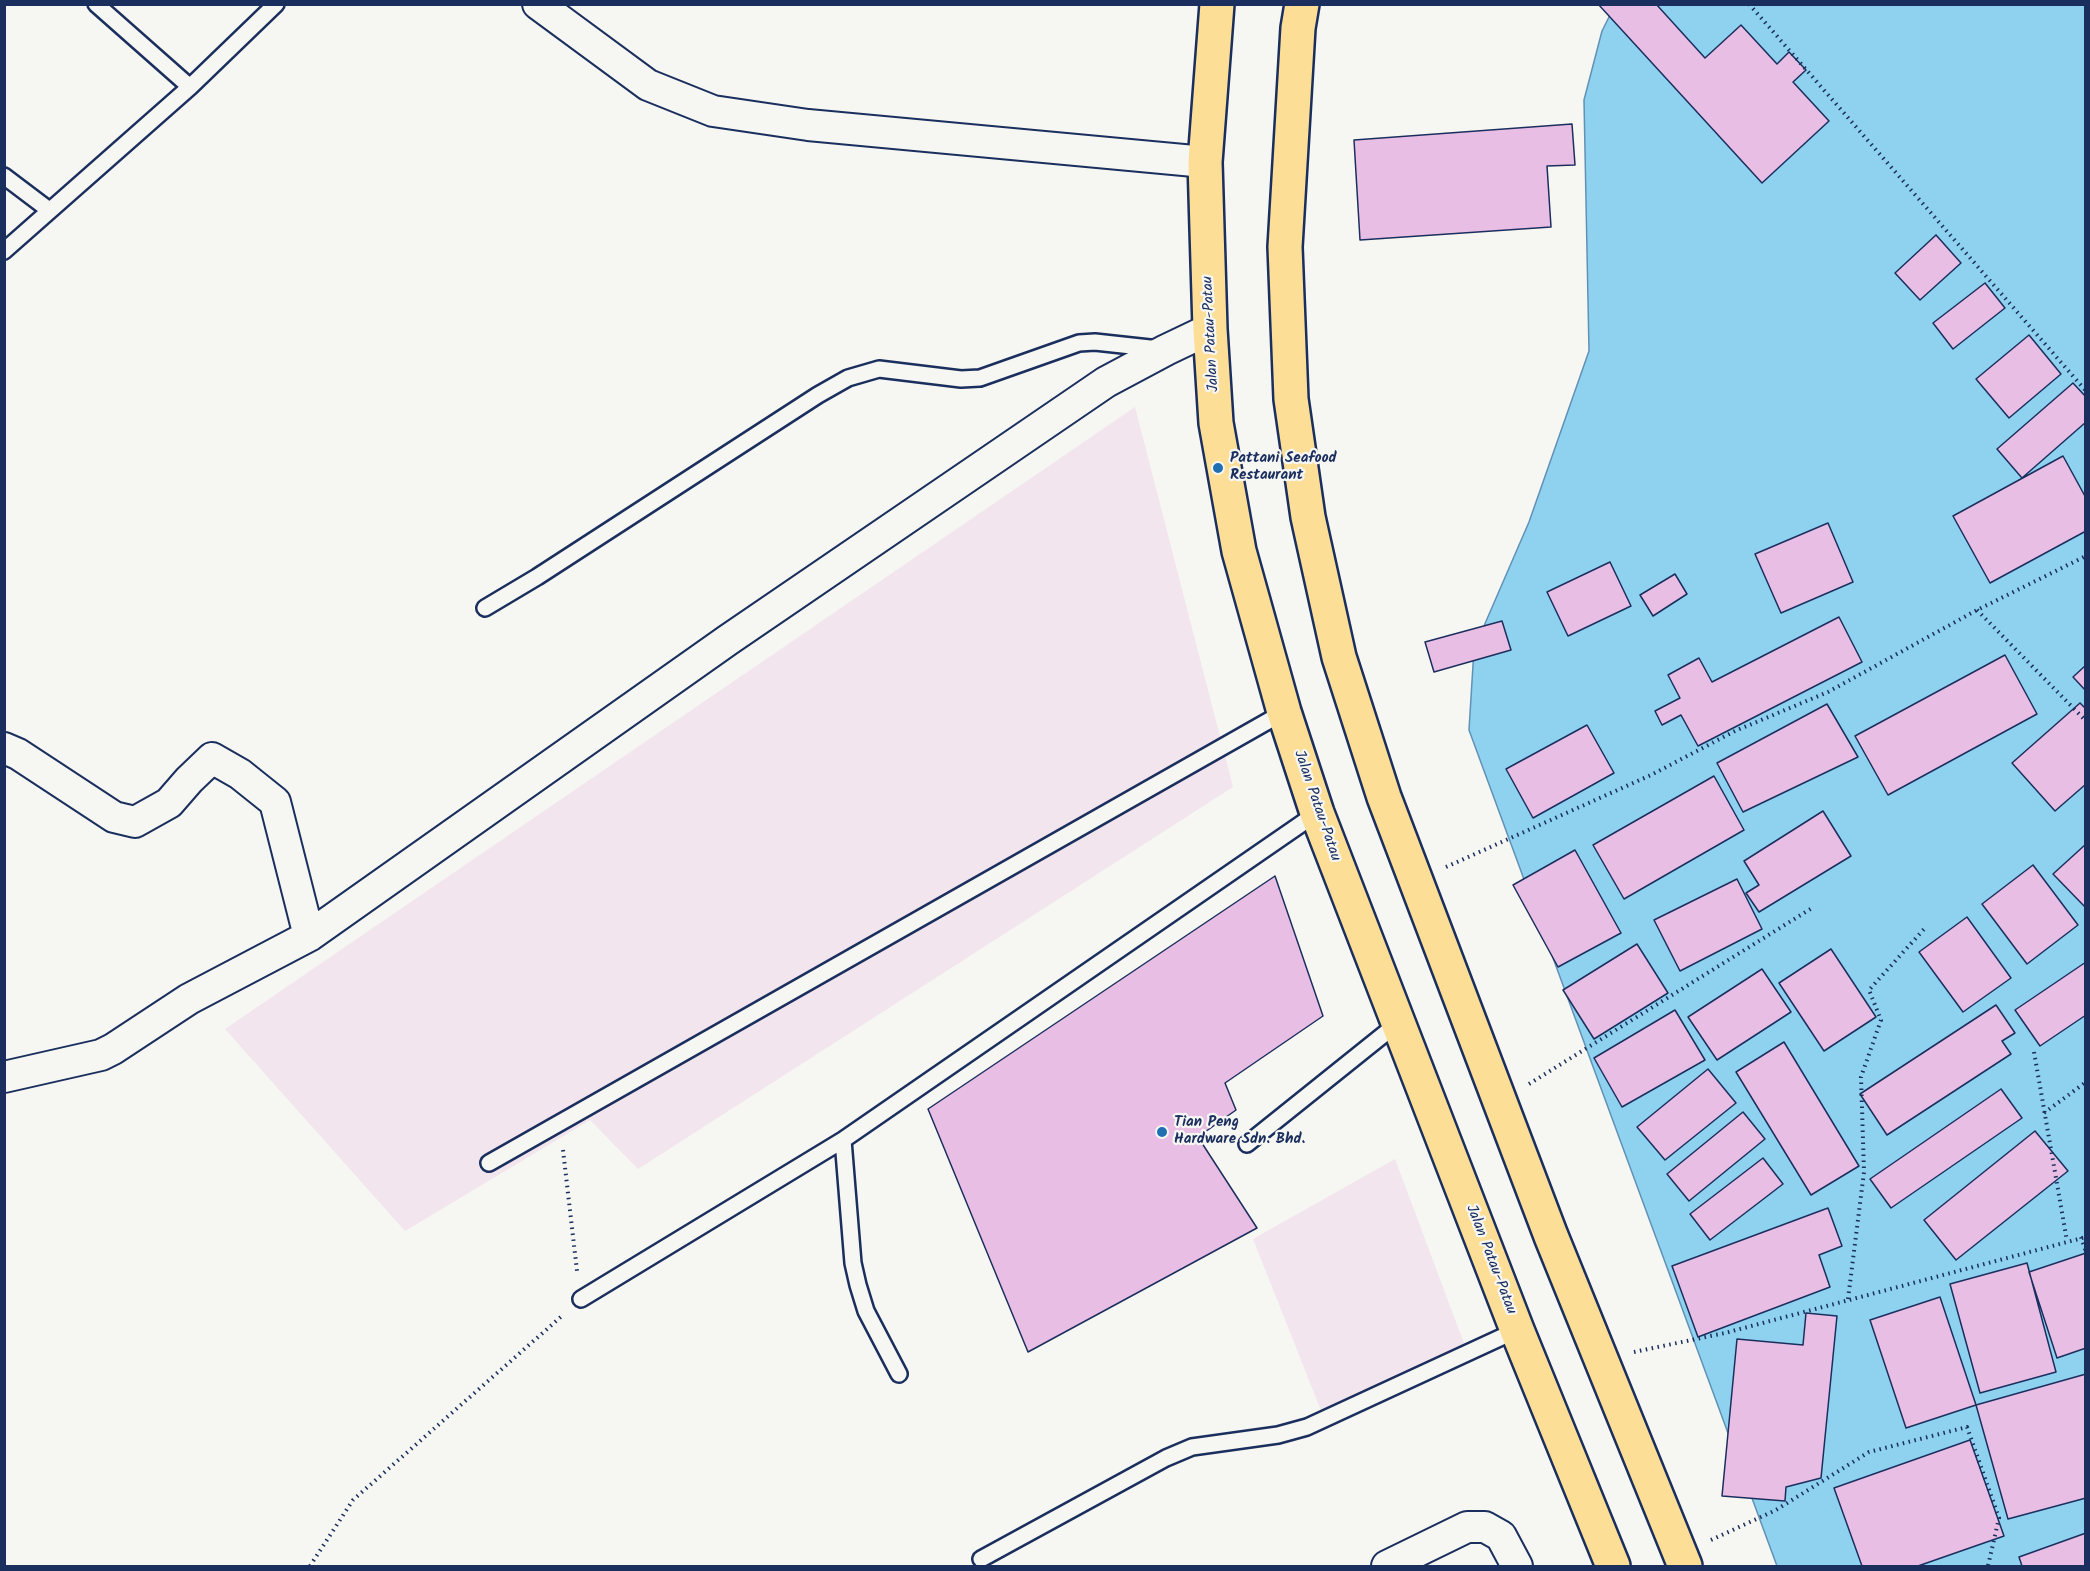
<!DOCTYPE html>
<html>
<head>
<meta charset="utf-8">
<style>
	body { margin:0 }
	#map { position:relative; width:2090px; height:1571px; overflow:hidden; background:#f6f6f2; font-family:Kalam,sans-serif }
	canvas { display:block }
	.frame { position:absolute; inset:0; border:6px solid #1b2f5e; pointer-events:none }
</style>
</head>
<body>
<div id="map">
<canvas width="2090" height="1571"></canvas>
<div class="frame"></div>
</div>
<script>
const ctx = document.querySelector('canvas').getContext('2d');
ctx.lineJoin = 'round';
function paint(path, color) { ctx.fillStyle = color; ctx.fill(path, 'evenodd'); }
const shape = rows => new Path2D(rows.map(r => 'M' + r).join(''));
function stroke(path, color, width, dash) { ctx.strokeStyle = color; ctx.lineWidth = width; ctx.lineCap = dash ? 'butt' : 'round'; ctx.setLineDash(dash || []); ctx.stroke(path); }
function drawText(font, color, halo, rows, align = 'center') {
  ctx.font = font + ' Kalam,sans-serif'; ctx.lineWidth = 4.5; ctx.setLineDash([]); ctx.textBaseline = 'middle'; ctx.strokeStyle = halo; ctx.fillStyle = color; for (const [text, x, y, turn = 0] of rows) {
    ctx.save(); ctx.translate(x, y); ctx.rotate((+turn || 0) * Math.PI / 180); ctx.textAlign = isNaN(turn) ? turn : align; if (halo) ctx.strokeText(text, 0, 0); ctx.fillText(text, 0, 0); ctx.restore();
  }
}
paint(shape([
	[1135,407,1233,787,638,1169,590,1120,405,1231,225,1029],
	[1395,1159,1465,1346,1322,1413,1253,1239]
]), '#f2e5ee');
const water = shape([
	[1615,5,2085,5,2085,1566,1777,1566,1469,730,1474,649,1529,522,1589,351,1584,100,1602,31,1615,5]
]);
paint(water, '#8ed2f0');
stroke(water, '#6091b6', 1.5);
const building = shape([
	[1598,4,1656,4,1705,58,1741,25,1777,64,1789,52,1806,70,1793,82,1829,121,1762,183,1598,4],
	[1572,124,1575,165,1547,166,1551,227,1360,240,1354,140,1572,124],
	[1936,235,1961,263,1920,300,1895,273,1936,235],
	[1985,283,2005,308,1953,349,1933,323,1985,283],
	[2029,335,2061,374,2009,418,1976,379,2029,335],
	[2073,383,2086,397,2086,422,2022,478,1997,449,2073,383],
	[2063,456,2086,498,2086,531,1990,583,1953,516,2063,456],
	[1828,523,1853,582,1781,613,1755,554,1828,523],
	[1610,562,1631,606,1568,636,1547,592,1610,562],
	[1675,574,1687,594,1653,616,1640,595,1675,574],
	[1839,617,1862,662,1698,746,1681,715,1662,725,1655,711,1680,698,1668,675,1699,658,1712,682,1839,617],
	[1502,621,1511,650,1434,672,1425,642,1502,621],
	[2005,655,2037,714,1888,795,1855,736,2005,655],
	[2086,665,2086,691,2073,677,2086,665],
	[2080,703,2086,709,2086,784,2055,811,2012,763,2080,703],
	[1827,704,1858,757,1743,812,1717,763,1827,704],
	[1587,725,1614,773,1533,818,1506,769,1587,725],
	[1714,776,1744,830,1624,899,1593,845,1714,776],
	[1823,811,1851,856,1759,912,1746,893,1759,885,1744,861,1823,811],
	[2086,844,2086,908,2053,874,2086,844],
	[1575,850,1621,933,1558,967,1513,885,1575,850],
	[2033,865,2078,925,2027,964,1982,904,2033,865],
	[1275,876,1323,1016,1225,1083,1236,1110,1198,1137,1257,1228,1028,1352,928,1109,1275,876],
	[1737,879,1762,929,1680,971,1654,920,1737,879],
	[1967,917,2011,978,1963,1012,1919,952,1967,917],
	[1637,944,1668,993,1594,1039,1563,990,1637,944],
	[1831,949,1876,1017,1824,1051,1779,983,1831,949],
	[2086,962,2086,1015,2040,1046,2015,1010,2086,962],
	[1762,969,1791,1012,1717,1060,1688,1017,1762,969],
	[1996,1005,2015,1033,2002,1041,2011,1054,1887,1135,1860,1094,1996,1005],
	[1675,1010,1705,1060,1622,1107,1594,1058,1675,1010],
	[1784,1042,1859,1166,1811,1195,1736,1072,1784,1042],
	[1708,1069,1736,1103,1665,1160,1637,1127,1708,1069],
	[2001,1089,2022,1118,1891,1208,1870,1179,2001,1089],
	[1743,1112,1765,1139,1689,1201,1667,1174,1743,1112],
	[2035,1131,2068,1171,1956,1260,1924,1220,2035,1131],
	[1763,1158,1783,1184,1710,1240,1690,1214,1763,1158],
	[1828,1208,1842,1246,1819,1255,1830,1287,1698,1337,1672,1266,1828,1208],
	[2086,1253,2086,1348,2057,1358,2029,1272,2086,1253],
	[2027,1263,2056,1372,1980,1393,1950,1284,2027,1263],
	[1940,1297,1976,1405,1906,1428,1870,1320,1940,1297],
	[1806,1313,1837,1316,1821,1478,1786,1487,1785,1501,1722,1496,1737,1339,1803,1345,1806,1313],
	[2086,1374,2086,1498,2008,1519,1976,1405,2086,1374],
	[1970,1440,2004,1536,1918,1566,1862,1566,1834,1488,1970,1440],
	[2086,1533,2086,1566,2022,1566,2019,1557,2086,1533]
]);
paint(building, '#e9bee4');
stroke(building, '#1b2f5e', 1.5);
const service = shape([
	[96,4,190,87],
	[4,176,49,210],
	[4,251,190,87,276,4],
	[485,608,537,577,818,395,848,378,879,369,961,379,980,378,1079,343,1095,342,1159,349],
	[843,1140,853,1263,858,1285,866,1311,899,1374],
	[1247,1144,1398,1023],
	[489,1163,1284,712],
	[581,1299,843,1140,1317,813],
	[981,1559,1166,1458,1192,1447,1278,1435,1307,1427,1517,1330]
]);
const minor = shape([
	[538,4,648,85,713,111,808,125,1205,162],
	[4,748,18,754,114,817,135,822,169,803,189,780,212,758,240,774,275,802,309,936],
	[4,1077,101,1055,113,1049,189,999,309,936,728,640,1106,382,1166,350,1210,329],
	[1387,1566,1467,1527,1485,1527,1501,1536,1517,1566]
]);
const primary = shape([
	[1217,4,1205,162,1210,329,1216,423,1239,551,1284,712,1317,813,1517,1330,1613,1566],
	[1302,4,1298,28,1285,247,1291,399,1308,517,1339,657,1384,797,1416,881,1551,1236,1685,1566]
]);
stroke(service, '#1b2f5e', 20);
stroke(minor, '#1b2f5e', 34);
stroke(primary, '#1b2f5e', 38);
stroke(shape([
	[1749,4,2086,391],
	[1977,610,2086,721],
	[1446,867,1651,775,1735,731,1828,692,1977,610,2086,556],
	[2034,1052,2067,1241],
	[1529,1084,1812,908],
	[2044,1113,2086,1082],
	[563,1150,577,1271],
	[2081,1237,2086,1252],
	[1848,1299,1864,1172,1861,1077,1881,1020,1869,990,1925,928],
	[1634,1352,1725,1333,2086,1237],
	[1711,1540,1776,1510,1869,1452,1967,1427,1999,1518,1988,1566],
	[310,1566,353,1500,563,1315]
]), '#1b2f5e', 4, [1.5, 4.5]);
stroke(service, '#f6f6f2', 15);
stroke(minor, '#f6f6f2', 30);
stroke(primary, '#fcde96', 33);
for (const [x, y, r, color] of [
	[1218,468,6,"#1f6fb2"],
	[1162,1132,6,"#1f6fb2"]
]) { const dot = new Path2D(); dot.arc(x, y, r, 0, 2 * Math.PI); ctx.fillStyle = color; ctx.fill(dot); stroke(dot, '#f6f6f2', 2); }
drawText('15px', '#1b2f5e', '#f6f6f2', [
	["Jalan Patau-Patau",1212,334,-93],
	["Jalan Patau-Patau",1316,806,71],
	["Jalan Patau-Patau",1490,1260,69]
]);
drawText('bold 15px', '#1b2f5e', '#f6f6f2', [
	["Pattani Seafood",1230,459],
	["Restaurant",1230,476],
	["Tian Peng",1174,1123],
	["Hardware Sdn. Bhd.",1174,1140]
], 'left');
</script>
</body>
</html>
